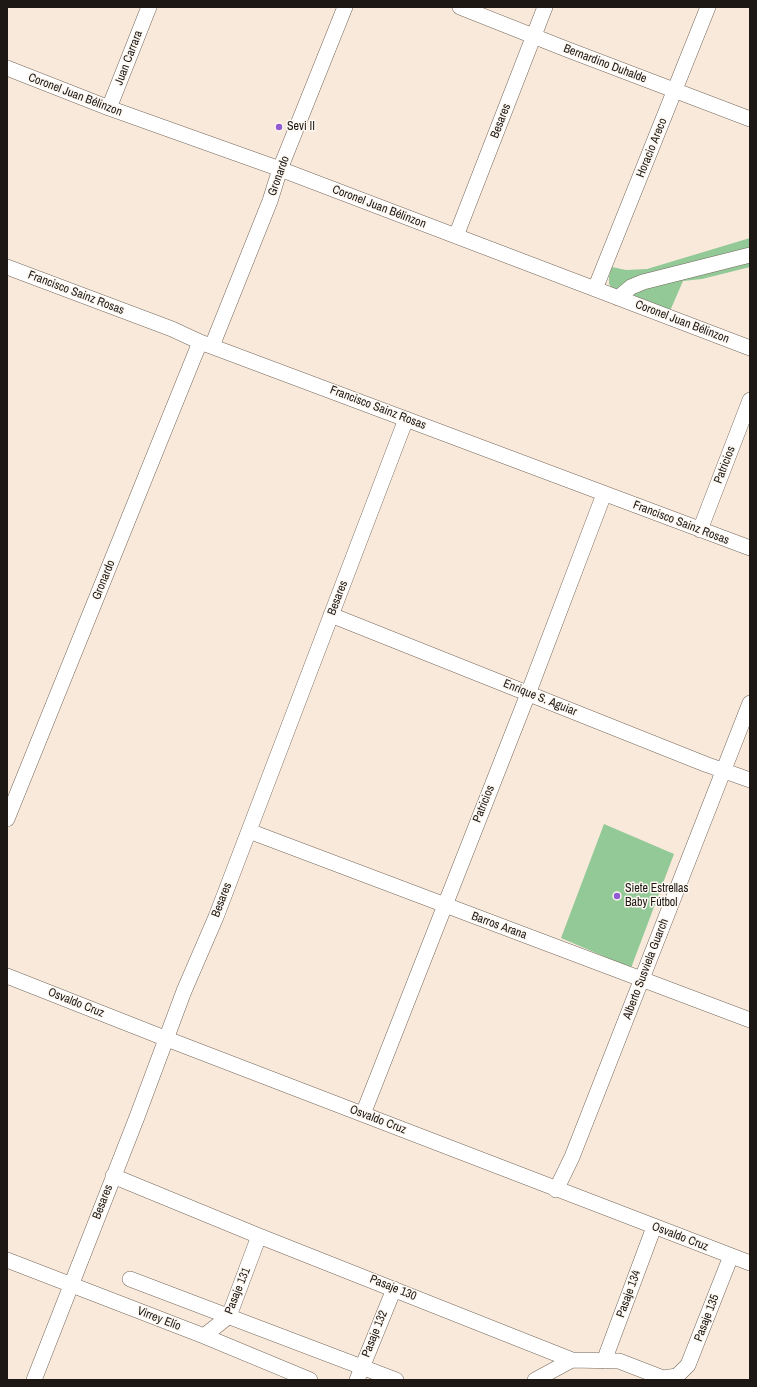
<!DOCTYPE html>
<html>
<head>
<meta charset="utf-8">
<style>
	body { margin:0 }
	#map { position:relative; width:757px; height:1387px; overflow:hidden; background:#f9e9db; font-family:"Archivo Narrow",sans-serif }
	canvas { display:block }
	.frame { position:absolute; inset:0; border:8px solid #1d1813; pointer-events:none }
</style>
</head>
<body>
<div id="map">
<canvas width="757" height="1387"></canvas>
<div class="frame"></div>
</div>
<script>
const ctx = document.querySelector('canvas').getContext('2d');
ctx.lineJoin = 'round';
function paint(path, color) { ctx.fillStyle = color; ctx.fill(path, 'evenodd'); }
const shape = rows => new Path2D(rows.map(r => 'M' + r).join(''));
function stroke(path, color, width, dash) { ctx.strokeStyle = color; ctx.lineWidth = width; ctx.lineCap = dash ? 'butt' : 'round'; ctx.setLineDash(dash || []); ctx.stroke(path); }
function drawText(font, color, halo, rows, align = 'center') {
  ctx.font = font + ' "Archivo Narrow",sans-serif'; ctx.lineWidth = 3; ctx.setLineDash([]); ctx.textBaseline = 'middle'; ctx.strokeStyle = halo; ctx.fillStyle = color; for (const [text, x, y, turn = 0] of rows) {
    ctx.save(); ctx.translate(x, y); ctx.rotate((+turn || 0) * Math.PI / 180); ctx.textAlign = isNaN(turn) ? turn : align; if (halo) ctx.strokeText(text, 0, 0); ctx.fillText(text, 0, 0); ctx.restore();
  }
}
paint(shape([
	[750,238,750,267,702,279,683,281,670,311,613,290,609,284,609,276,612,267,626,270,647,269],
	[604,824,674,854,631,968,561,938]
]), '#93c997');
const minor = shape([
	[460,7,566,49,750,119],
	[7,68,109,108,280,169,750,348],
	[109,108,149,7],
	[456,236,545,7],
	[7,267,172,329,200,342,750,548],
	[595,289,708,7],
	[618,298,631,287,643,282,750,255],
	[212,346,270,201,280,169,345,7],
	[700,530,750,400],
	[331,615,705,764,750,780],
	[7,819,200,342],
	[249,831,750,1020],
	[7,976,167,1039,750,1263],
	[363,1114,528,694,604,494],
	[113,1176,259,1236,572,1360,619,1361,663,1378,677,1376,688,1365,731,1256],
	[556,1190,572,1157,750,703],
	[7,1260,204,1336,310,1380],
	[130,1279,396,1380],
	[204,1336,229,1316,259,1236],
	[604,1361,654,1227],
	[34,1380,137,1117,184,991,216,917,406,419],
	[357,1380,394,1289],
	[535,1380,572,1360]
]);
stroke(minor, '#76695c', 16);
stroke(minor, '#fff', 15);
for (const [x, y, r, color] of [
	[279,127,4,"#915bd3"],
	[617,896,4,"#915bd3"]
]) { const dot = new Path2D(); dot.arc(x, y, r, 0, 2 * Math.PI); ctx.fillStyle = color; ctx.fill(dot); stroke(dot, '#fef8f2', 1.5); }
drawText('12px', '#1d1813', '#fef8f2', [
	["Juan Carrara",129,58,-69],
	["Bernardino Duhalde",605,64,21],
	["Coronel Juan Bélinzon",75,95,21],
	["Besares",501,121,-69],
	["Horacio Areco",652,148,-68],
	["Gronardo",279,176,-70],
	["Coronel Juan Bélinzon",379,207,21],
	["Francisco Sainz Rosas",76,293,21],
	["Coronel Juan Bélinzon",682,322,21],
	["Francisco Sainz Rosas",378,408,21],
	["Patricios",725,465,-69],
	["Francisco Sainz Rosas",681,523,21],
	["Gronardo",104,580,-68],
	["Besares",338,598,-69],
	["Enrique S. Aguiar",540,698,22],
	["Patricios",484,804,-68],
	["Besares",222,900,-69],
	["Barros Arana",499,926,20],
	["Alberto Susviela Guarch",646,969,-69],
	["Osvaldo Cruz",76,1003,22],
	["Osvaldo Cruz",378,1120,21],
	["Besares",103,1202,-69],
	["Osvaldo Cruz",680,1237,21],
	["Pasaje 130",393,1288,22],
	["Pasaje 131",238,1291,-68],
	["Pasaje 134",629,1294,-70],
	["Pasaje 135",707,1318,-69],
	["Virrey Elío",159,1319,21],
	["Pasaje 132",375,1334,-68]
]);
drawText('12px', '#1d1813', '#fef8f2', [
	["Sevi II",287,127],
	["Siete Estrellas",625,889],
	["Baby Fútbol",625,903]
], 'left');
</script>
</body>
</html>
